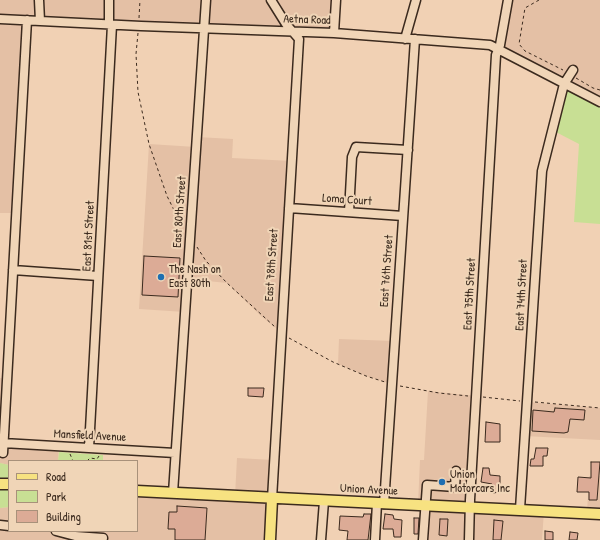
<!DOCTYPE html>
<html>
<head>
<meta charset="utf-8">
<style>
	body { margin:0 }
	#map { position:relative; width:600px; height:540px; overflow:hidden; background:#f1d1b4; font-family:"Patrick Hand",sans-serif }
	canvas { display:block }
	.legend { position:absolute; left:8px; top:460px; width:130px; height:72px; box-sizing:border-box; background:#f0d5b7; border:1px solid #a8917a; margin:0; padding:5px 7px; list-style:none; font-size:12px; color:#3b2a1e }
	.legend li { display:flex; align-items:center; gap:8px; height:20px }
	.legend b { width:20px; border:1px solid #a8917a }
</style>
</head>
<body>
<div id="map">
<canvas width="600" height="540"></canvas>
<ul class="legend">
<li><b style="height:5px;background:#f7e281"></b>Road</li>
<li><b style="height:11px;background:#c8df94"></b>Park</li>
<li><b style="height:11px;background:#dcab96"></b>Building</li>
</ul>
</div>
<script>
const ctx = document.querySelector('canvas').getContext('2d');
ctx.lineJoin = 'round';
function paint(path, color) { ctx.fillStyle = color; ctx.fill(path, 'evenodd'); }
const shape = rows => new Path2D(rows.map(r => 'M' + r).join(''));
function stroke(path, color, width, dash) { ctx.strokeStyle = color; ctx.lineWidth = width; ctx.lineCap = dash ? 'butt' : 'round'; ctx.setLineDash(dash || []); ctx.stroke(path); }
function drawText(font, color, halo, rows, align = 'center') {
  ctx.font = font + ' "Patrick Hand",sans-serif'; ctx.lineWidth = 4; ctx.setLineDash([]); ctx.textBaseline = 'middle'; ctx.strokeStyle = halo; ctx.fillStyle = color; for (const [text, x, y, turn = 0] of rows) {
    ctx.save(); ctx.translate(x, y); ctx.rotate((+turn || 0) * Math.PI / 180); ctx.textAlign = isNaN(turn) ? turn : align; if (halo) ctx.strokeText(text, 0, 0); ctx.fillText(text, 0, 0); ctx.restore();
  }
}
paint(shape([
	[0,0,336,0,334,33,27,20,16,213,0,213],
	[508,0,600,0,600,102,506,55,500,45],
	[197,137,233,139,232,158,292,161,281,332,262,317,227,283,188,279,185,312,139,309,149,144,196,147],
	[339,339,394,341,392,384,366,376,338,364],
	[0,378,7,379,3,443,59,446,58,461,9,461,9,465,0,463],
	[428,391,477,396,470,508,544,511,542,540,423,540,425,506,418,505,420,460,424,460],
	[528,402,600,408,600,440,525,436],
	[237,458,273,460,270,540,0,540,0,508,9,507,9,531,137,531,137,491,235,496],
	[589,476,600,476,600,514,587,513]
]), '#e4c0a5');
paint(shape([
	[564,84,600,102,600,224,574,222,579,144,552,130],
	[59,452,103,455,103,461,58,461],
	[0,463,9,465,9,507,0,508]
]), '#c8df94');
const building = shape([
	[144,256,180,258,178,297,142,295,144,256],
	[248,388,264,388,263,397,248,396,248,388],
	[555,408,585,410,584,420,570,419,568,432,564,433,532,431,533,410,554,412,555,408],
	[486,422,500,424,500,442,485,442,486,422],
	[536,448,548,448,547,456,543,456,543,466,530,466,531,459,534,459,536,448],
	[591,462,600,462,597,500,589,500,589,492,577,492,578,477,591,478,591,462],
	[483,468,489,468,490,475,500,476,500,492,493,493,492,484,481,482,483,468],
	[177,506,207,508,205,540,175,540,175,529,168,529,169,512,177,512,177,506],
	[364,514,371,514,368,540,347,540,348,531,339,530,340,516,363,517,364,514],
	[385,514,393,515,394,519,402,520,401,537,394,537,393,529,383,529,385,514],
	[414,518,419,518,418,534,414,534,414,518],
	[440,519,448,519,447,536,439,535,440,519],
	[494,520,503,521,501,540,493,540,494,520],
	[545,531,553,532,553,540,545,540,545,531],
	[570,532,578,533,577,540,569,540,570,532]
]);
paint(building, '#dcab96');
stroke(building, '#3b2a1e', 1);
const minor = shape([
	[39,0,40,21],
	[271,0,286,24,299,39,272,499],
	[0,19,141,26,334,33,490,45,600,102],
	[109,24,109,0],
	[334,33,336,0],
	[405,39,416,0],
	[289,208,403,216],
	[349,212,352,157,356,147,408,150],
	[13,270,98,276],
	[3,443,175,453],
	[89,448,112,25],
	[3,453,27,20],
	[173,493,206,0],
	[384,504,415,39],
	[520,509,542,171,564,84,573,70],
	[0,525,9,526],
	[56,531,75,536,103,538],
	[321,540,324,501],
	[375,540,377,503],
	[423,540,427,485,455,487,456,471],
	[469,540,470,500,496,55,500,45,508,0]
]);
const major = shape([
	[0,484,9,484],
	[137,491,600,514],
	[270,540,272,499]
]);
stroke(minor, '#3b2a1e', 11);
stroke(major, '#3b2a1e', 13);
stroke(shape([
	[539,0,525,8,519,44,525,51,563,70],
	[139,18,140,0],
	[138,33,136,54,138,92,149,144,167,196,183,228],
	[576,78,593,88,600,90],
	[197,247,206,261,227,283,275,327],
	[289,338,333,362,366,376,385,382],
	[400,386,439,393,468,396],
	[483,397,520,401],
	[535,402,600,408],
	[70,454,73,461,77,461],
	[87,461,90,458,97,459,99,456]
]), '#3b2a1e', 1, [3, 3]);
stroke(minor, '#f0d5b7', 8);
stroke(major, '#f7e281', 10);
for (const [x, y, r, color] of [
	[161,277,4,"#1f6fb2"],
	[442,482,4,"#1f6fb2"]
]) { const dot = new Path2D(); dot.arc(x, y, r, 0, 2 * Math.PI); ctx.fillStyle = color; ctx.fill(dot); stroke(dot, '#f0d5b7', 1.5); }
drawText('12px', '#3b2a1e', '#f0d5b7', [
	["Aetna Road",307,20,2],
	["Loma Court",347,200,4],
	["East 80th Street",180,212,-86],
	["East 81st Street",89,236,-87],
	["East 78th Street",272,265,-86],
	["East 76th Street",387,271,-86],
	["East 75th Street",470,294,-87],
	["East 74th Street",522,295,-87],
	["Mansfield Avenue",90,436,3],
	["Union Avenue",369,490,3]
]);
drawText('12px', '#3b2a1e', '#f0d5b7', [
	["The Nash on",169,270],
	["East 80th",169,284],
	["Union",450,475],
	["Motorcars Inc",450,489]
], 'left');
</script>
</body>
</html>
